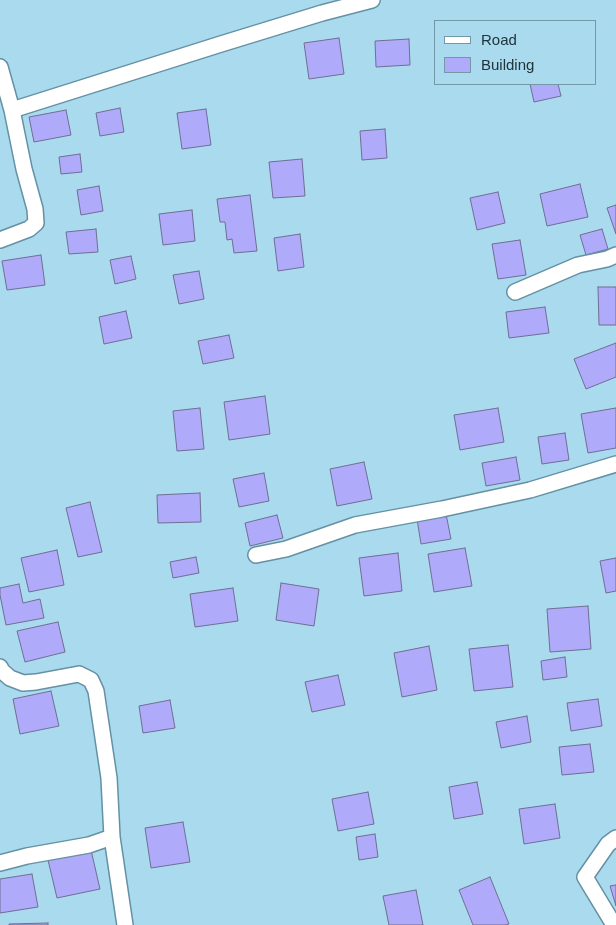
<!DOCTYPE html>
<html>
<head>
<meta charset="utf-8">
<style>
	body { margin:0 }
	#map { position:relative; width:616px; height:925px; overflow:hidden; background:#aadaee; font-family:Helvetica,sans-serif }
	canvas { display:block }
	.legend { position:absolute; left:434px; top:20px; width:162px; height:65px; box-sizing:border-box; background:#aadaee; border:1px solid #7398a7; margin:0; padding:6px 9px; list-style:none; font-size:15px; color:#21343c }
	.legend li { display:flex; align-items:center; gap:10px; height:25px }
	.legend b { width:25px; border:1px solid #7398a7 }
</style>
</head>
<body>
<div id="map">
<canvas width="616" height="925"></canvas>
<ul class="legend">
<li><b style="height:6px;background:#fff"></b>Road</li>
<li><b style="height:14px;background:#afaafa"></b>Building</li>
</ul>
</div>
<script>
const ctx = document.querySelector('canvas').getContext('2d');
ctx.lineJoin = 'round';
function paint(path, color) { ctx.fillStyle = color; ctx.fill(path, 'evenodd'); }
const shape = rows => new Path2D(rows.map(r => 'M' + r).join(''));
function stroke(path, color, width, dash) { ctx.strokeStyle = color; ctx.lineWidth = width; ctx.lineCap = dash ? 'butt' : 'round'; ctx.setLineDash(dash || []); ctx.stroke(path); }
const building = shape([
	[339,38,344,74,309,79,304,43,339,38],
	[409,39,410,65,376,67,375,41,409,39],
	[530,84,558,84,561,96,534,102,530,84],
	[120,108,124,132,100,136,96,113,120,108],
	[206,109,211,145,182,149,177,113,206,109],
	[66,110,71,135,34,142,29,117,66,110],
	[385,129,387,158,362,160,360,131,385,129],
	[80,154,82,172,61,174,59,157,80,154],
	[302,159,305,196,273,198,269,162,302,159],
	[580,184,588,217,547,226,540,194,580,184],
	[99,186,103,211,81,215,77,190,99,186],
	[498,192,505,223,477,230,470,198,498,192],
	[250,195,257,251,234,253,232,239,227,240,225,222,220,222,217,199,250,195],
	[616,205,616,234,607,208,616,205],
	[192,210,195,241,163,245,159,214,192,210],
	[96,229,98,252,69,254,66,232,96,229],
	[602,229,608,249,586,255,580,235,602,229],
	[300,234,304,267,278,271,274,238,300,234],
	[520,240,526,275,498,279,492,244,520,240],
	[41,255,45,285,7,290,2,261,41,255],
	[131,256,136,279,115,284,110,260,131,256],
	[199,271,204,299,179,304,173,275,199,271],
	[598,287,616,287,616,325,599,325,598,287],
	[545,307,549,333,509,338,506,312,545,307],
	[126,311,132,338,104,344,99,317,126,311],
	[229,335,234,358,203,364,198,341,229,335],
	[616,343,616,377,586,389,574,359,616,343],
	[265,396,270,434,229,440,224,402,265,396],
	[200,408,204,449,177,451,173,411,200,408],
	[498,408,504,442,460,450,454,415,498,408],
	[616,408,616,448,588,453,581,414,616,408],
	[565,433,569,460,542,464,538,437,565,433],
	[516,457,520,480,486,486,482,463,516,457],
	[364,462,372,499,337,506,330,469,364,462],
	[264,473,269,501,239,507,233,479,264,473],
	[200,493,201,522,158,523,157,495,200,493],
	[90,502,102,552,78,557,66,508,90,502],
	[446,514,451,539,421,544,417,519,446,514],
	[277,515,283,538,250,546,245,523,277,515],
	[465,548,472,586,434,592,428,554,465,548],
	[57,550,64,585,29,592,21,558,57,550],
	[398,553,402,591,364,596,359,558,398,553],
	[196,557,199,573,173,578,170,562,196,557],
	[616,558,616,591,606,593,600,561,616,558],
	[281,583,319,589,314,626,276,620,281,583],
	[19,584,23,603,40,599,44,618,6,625,0,595,0,588,19,584],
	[233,588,238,621,195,627,190,594,233,588],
	[588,606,591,649,550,652,547,609,588,606],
	[58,622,65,652,25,662,17,631,58,622],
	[508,645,513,687,474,691,469,649,508,645],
	[429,646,437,690,402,697,394,653,429,646],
	[565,657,567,677,543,680,541,661,565,657],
	[338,675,345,705,312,712,305,682,338,675],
	[51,691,59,726,20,734,13,699,51,691],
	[598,699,602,726,571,731,567,703,598,699],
	[170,700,175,728,143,733,139,706,170,700],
	[527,716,531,742,501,748,496,722,527,716],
	[590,744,594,772,562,775,559,747,590,744],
	[477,782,483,814,454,819,449,787,477,782],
	[368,792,374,824,338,831,332,799,368,792],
	[555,804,560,838,524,844,519,809,555,804],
	[183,822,190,862,151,868,145,828,183,822],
	[375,834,378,857,359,860,356,837,375,834],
	[91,850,100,889,57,898,48,860,91,850],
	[32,874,38,907,0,913,0,879,32,874],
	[490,877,509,924,505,925,473,925,459,890,490,877],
	[616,885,616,906,610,886,616,885],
	[416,890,423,925,389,925,383,896,416,890],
	[48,923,48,925,9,925,9,924,48,923]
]);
paint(building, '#afaafa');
stroke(building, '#6f6e93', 1);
const street = shape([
	[0,67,12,110,221,44,322,13,372,0],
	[0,240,29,229,36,223,35,209,24,169,12,110],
	[515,292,578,265,607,259,616,255],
	[256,555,286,549,355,525,442,509,530,490,616,464],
	[0,667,2,671,10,678,23,683,36,682,79,674,91,680,96,691,109,778,112,837,125,925],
	[0,863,27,856,89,845,112,837],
	[614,925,585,877,608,844,616,838]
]);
stroke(street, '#6491a4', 18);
stroke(street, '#fff', 15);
</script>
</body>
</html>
